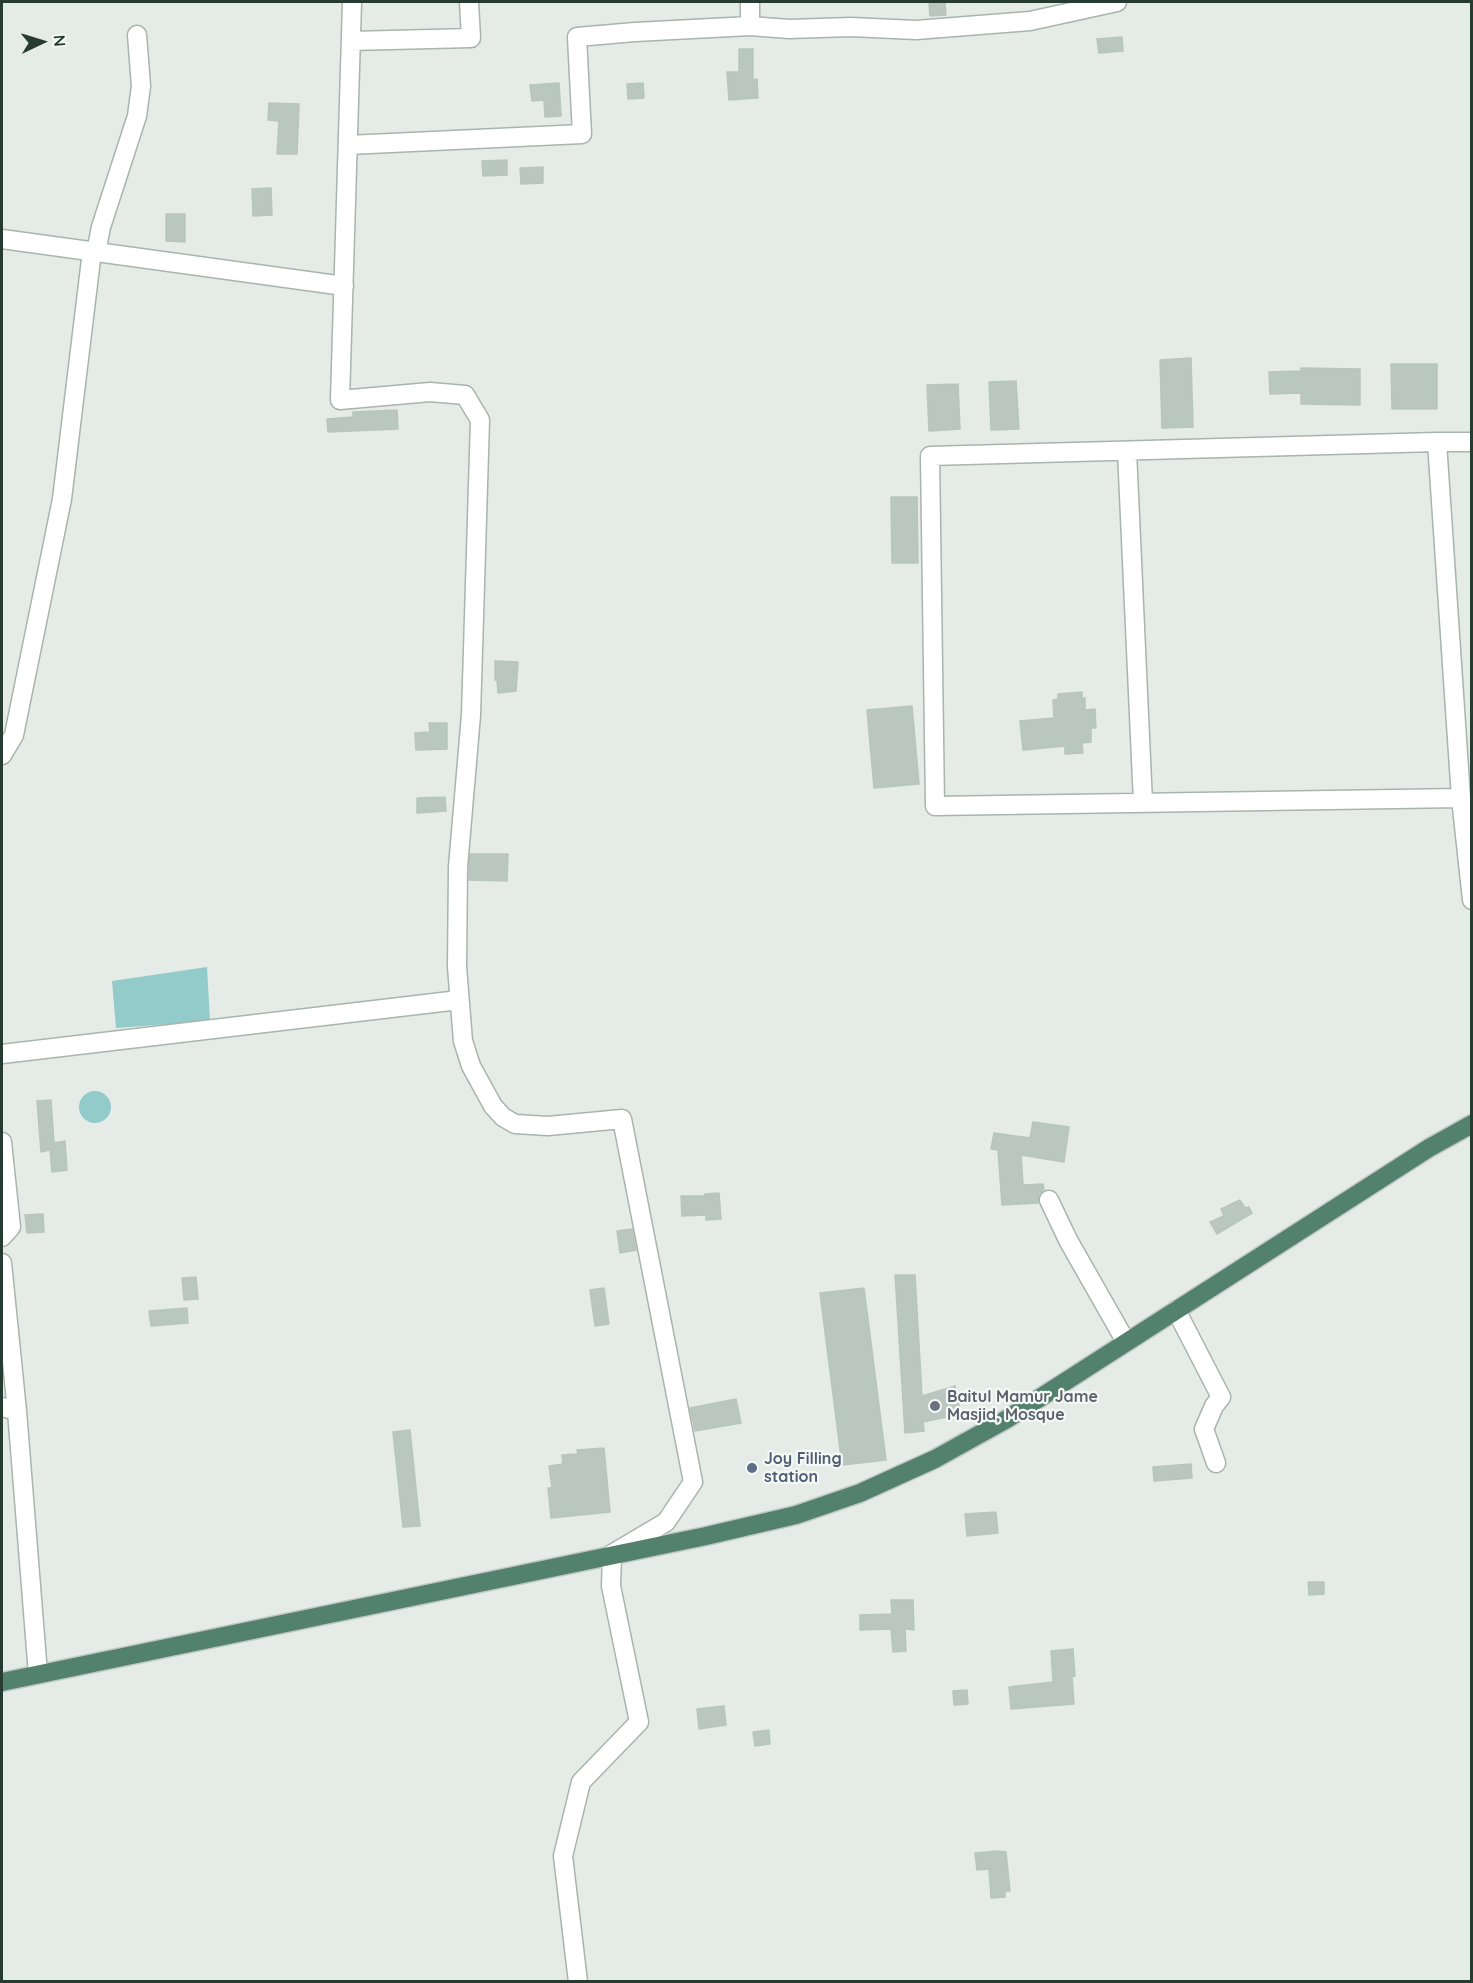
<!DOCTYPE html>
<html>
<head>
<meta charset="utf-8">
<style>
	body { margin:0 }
	#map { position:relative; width:1473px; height:1983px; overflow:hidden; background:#e5ece8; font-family:Quicksand,sans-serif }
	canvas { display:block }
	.frame { position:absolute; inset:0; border:3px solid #263c32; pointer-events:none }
	.north { position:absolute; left:12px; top:12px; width:60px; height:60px; -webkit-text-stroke:4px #f5f9f6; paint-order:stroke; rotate:86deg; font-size:16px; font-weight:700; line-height:24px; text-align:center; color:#263c32 }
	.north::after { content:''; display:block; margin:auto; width:21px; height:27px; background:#263c32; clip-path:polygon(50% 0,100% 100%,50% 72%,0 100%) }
</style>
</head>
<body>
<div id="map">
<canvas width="1473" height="1983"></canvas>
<div class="frame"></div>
<div class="north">N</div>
</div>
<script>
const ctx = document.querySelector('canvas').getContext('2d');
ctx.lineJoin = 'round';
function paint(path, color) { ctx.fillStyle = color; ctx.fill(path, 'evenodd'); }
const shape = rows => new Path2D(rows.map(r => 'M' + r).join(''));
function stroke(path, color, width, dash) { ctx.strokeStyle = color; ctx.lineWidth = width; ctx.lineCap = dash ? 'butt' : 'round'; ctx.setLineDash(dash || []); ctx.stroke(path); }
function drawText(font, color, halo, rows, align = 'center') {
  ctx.font = font + ' Quicksand,sans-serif'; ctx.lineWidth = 4.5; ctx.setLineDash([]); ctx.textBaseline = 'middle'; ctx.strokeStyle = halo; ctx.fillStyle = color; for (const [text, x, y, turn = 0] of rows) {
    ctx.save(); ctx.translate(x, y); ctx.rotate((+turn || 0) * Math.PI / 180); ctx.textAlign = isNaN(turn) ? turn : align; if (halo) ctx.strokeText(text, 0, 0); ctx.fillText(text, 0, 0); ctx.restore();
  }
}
paint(shape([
	[207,967,210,1021,116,1028,112,981],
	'79 1107a16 16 0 1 1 32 0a16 16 0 1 1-32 0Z'
]), '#93cbca');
const building = shape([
	[929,2,945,2,946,15,930,16,929,2],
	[1122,37,1123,51,1099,53,1097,39,1122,37],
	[739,49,753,49,753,80,757,79,758,98,729,100,727,72,739,72,739,49],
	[559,83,561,116,545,117,544,100,532,101,530,85,559,83],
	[643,83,644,98,628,99,627,84,643,83],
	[269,103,299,104,297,154,277,154,279,121,268,120,269,103],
	[507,160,507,175,483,176,482,161,507,160],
	[543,167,543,183,521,184,520,168,543,167],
	[271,188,272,215,253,216,252,189,271,188],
	[166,214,185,214,185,242,166,241,166,214],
	[1191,358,1193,427,1162,428,1160,360,1191,358],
	[1391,364,1437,364,1437,409,1392,409,1391,364],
	[1301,368,1360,369,1360,405,1301,404,1301,393,1270,394,1269,372,1301,371,1301,368],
	[1016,381,1019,429,991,430,989,382,1016,381],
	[958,384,960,429,929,431,927,385,958,384],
	[397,410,398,429,328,432,327,419,353,417,353,412,397,410],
	[891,497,917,497,918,563,892,563,891,497],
	[495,661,518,662,516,691,498,693,497,680,495,680,495,661],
	[1082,692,1082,698,1085,698,1085,710,1095,709,1096,728,1091,728,1091,742,1082,743,1083,753,1065,754,1065,746,1023,750,1020,721,1054,718,1053,700,1058,699,1058,694,1082,692],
	[912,706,919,784,874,788,867,710,912,706],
	[429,723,447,723,447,749,416,750,415,733,430,732,429,723],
	[445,797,446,811,417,813,417,798,445,797],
	[470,854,508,854,507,881,469,880,470,854],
	[51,1100,54,1143,65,1141,67,1170,52,1172,50,1150,41,1152,37,1101,51,1100],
	[1033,1122,1069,1127,1064,1162,1021,1155,1023,1185,1043,1184,1044,1190,1039,1194,1038,1203,1002,1205,998,1150,991,1149,994,1133,1030,1138,1033,1122],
	[719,1193,721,1219,706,1220,706,1215,682,1216,681,1196,705,1196,705,1194,719,1193],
	[1240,1200,1245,1208,1249,1207,1252,1213,1217,1234,1210,1222,1224,1216,1221,1209,1240,1200],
	[43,1214,44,1232,27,1233,25,1215,43,1214],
	[632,1229,636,1250,620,1253,617,1231,632,1229],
	[895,1275,915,1275,922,1396,955,1386,961,1414,923,1422,924,1431,905,1433,895,1275],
	[196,1277,198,1299,184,1300,182,1278,196,1277],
	[604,1288,609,1324,595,1326,590,1290,604,1288],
	[864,1288,886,1460,842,1465,820,1293,864,1288],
	[187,1308,188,1323,151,1326,149,1311,187,1308],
	[736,1399,741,1423,695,1431,690,1408,736,1399],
	[410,1430,420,1526,403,1527,393,1432,410,1430],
	[604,1448,610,1512,551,1518,548,1488,552,1488,549,1466,563,1464,562,1455,578,1454,577,1450,604,1448],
	[1191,1464,1192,1478,1154,1481,1153,1467,1191,1464],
	[996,1512,998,1533,967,1536,965,1514,996,1512],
	[1308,1582,1324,1582,1324,1594,1309,1595,1308,1582],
	[891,1600,913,1600,914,1630,905,1629,906,1651,893,1652,891,1629,860,1630,860,1615,892,1614,891,1600],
	[1073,1649,1075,1676,1072,1677,1074,1704,1011,1709,1009,1687,1053,1682,1051,1651,1073,1649],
	[967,1690,968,1704,954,1705,953,1691,967,1690],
	[724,1706,726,1725,699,1729,697,1709,724,1706],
	[769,1730,770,1744,755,1746,753,1732,769,1730],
	[997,1851,1006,1852,1010,1891,1005,1891,1005,1897,991,1898,989,1869,977,1870,975,1853,997,1851]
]);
paint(building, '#bac7c0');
stroke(building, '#b8c5bd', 1.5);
const minor = shape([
	[352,2,340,400,430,392,465,395,480,420,471,715,458,867,457,967,463,1041,471,1066,493,1106,503,1117,515,1124,548,1126,622,1119,693,1482,666,1522,612,1554,611,1586,639,1722,581,1782,563,1856,578,1982],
	[750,2,750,26,789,29,851,27,916,30,1030,21,1117,2],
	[351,41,471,38,469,2],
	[348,145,582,134,577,37,635,32,750,26],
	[2,239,344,286],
	[96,252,101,227,137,116,141,86,137,35],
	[1437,442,1472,442],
	[1127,451,1143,803],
	[2,755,14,735,62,499,92,251],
	[1461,798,935,806,930,456,1437,442,1461,798,1472,900],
	[2,1054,459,1000],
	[2,1142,11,1227,2,1237],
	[1049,1200,1068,1240,1126,1342],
	[2,1263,17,1411,2,1407],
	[1176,1310,1221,1397,1214,1406,1204,1429,1216,1463],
	[17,1411,38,1674]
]);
const trunk = shape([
	[2,1682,706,1536,796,1515,860,1493,935,1459,1007,1419,1429,1148,1472,1124]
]);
stroke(minor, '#a8b4ae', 21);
stroke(trunk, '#c2c8c6', 21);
stroke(minor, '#fff', 18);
stroke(trunk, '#52816e', 18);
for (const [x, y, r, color] of [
	[935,1406,6,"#6b7280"],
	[752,1468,6,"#5c6f8a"]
]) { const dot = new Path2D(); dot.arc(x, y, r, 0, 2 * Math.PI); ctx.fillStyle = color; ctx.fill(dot); stroke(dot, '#f5f9f6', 2); }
drawText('bold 16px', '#5b616d', '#f5f9f6', [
	["Baitul Mamur Jame",947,1397],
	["Masjid, Mosque",947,1415]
], 'left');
drawText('bold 16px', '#4e5e75', '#f5f9f6', [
	["Joy Filling",764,1459],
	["station",764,1477]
], 'left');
</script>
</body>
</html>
